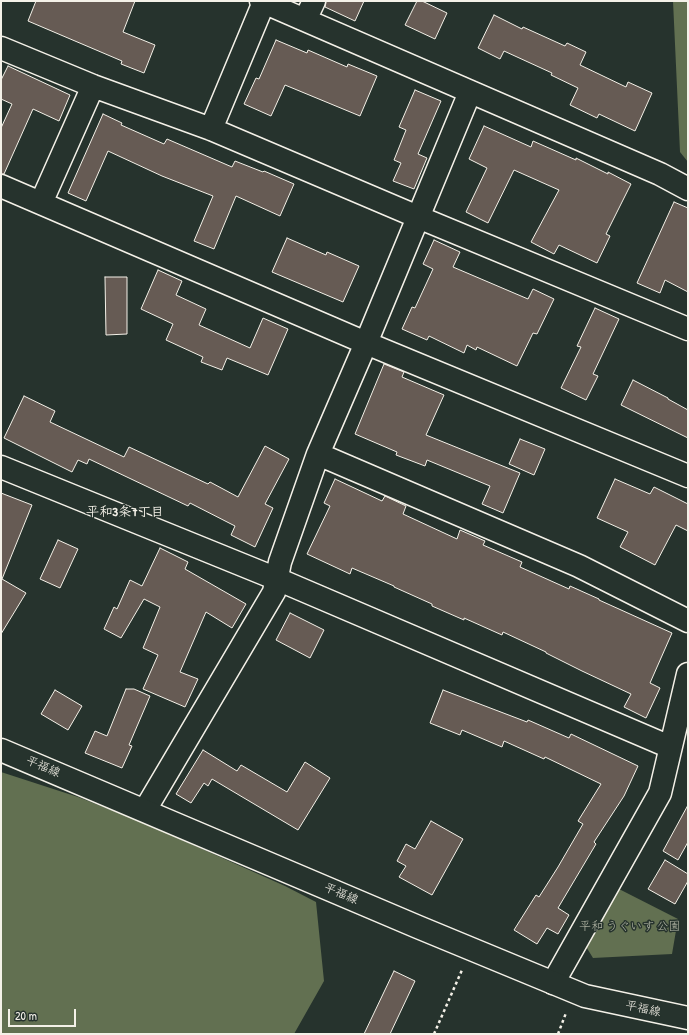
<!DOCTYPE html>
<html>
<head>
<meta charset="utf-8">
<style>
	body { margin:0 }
	#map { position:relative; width:689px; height:1035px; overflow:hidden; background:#26332d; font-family:"Patrick Hand",sans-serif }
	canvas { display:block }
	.frame { position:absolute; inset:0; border:2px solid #f4f1e8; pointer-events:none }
	.scale { position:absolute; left:8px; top:1009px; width:68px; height:18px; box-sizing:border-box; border:2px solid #f4f1e8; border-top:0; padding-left:5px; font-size:12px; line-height:14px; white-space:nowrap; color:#f4f1e8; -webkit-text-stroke:3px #26332d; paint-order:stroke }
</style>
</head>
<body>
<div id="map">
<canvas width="689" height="1035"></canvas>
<div class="frame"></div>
<div class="scale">20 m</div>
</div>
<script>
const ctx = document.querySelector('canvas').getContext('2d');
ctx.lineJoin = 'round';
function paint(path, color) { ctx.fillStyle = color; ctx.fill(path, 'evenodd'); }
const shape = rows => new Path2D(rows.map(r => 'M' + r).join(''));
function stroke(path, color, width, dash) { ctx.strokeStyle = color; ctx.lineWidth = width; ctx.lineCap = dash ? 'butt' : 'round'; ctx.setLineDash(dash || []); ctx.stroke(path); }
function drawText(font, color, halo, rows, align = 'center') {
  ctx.font = font + ' "Patrick Hand","Klee One",sans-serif'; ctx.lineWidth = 3; ctx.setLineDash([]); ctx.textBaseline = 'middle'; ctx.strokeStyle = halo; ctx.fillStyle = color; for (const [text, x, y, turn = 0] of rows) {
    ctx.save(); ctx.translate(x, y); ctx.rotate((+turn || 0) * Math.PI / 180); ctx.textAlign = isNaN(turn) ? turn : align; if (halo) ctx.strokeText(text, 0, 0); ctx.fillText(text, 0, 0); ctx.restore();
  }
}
paint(shape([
	[673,1,688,1,688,162,680,152],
	[1,772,78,797,144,823,285,886,316,902,324,981,294,1034,1,1034],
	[619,889,678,919,672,954,593,958,585,945]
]), '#627051');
const building = shape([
	[36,1,135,1,123,32,155,45,144,73,121,64,122,61,28,21,36,1],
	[326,1,364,1,355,21,325,7,326,1],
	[417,1,422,1,447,13,435,39,405,25,417,1],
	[494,15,522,29,523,27,565,46,567,43,586,52,580,65,626,87,628,82,652,93,635,131,599,114,597,118,570,105,578,88,551,75,552,73,504,51,500,59,478,48,494,15],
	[276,40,307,53,308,50,347,67,348,64,377,76,360,116,285,85,271,116,244,104,256,78,259,79,276,40],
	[8,66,70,95,59,121,33,109,4,174,1,174,1,128,12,104,1,99,1,80,8,66],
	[415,90,441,101,418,154,427,158,414,189,393,181,401,163,394,160,406,130,399,127,415,90],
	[103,114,122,123,121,125,164,144,167,139,232,167,235,161,263,172,264,171,294,184,280,216,236,196,214,249,194,241,213,196,162,176,108,151,86,201,68,193,103,114],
	[484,126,531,147,533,141,576,160,576,158,608,174,608,172,631,184,606,234,610,236,597,263,559,245,554,254,531,242,559,190,514,170,488,223,466,212,487,168,469,159,484,126],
	[674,202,688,208,688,292,665,280,660,293,637,283,674,202],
	[287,238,326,255,327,252,359,266,343,302,272,272,287,238],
	[434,240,460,252,453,267,528,299,533,289,554,299,537,334,533,333,517,366,477,347,476,350,467,345,464,353,429,336,427,340,402,329,412,307,415,308,433,269,423,264,434,240],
	[158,270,182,281,176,295,206,309,199,325,250,348,263,318,288,329,268,375,227,358,222,370,201,362,203,357,166,340,173,324,141,309,158,270],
	[105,277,127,277,127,334,106,335,105,277],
	[595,308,619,319,593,374,598,376,586,400,561,388,581,347,577,346,595,308],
	[384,364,404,372,402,377,444,395,426,435,520,473,503,513,482,504,490,486,427,460,425,466,396,455,397,452,355,434,384,364],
	[633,380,668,398,668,399,688,410,688,438,621,405,633,380],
	[24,396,55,411,50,422,124,457,129,447,208,484,210,482,238,497,265,446,289,459,265,504,273,508,255,547,231,535,235,526,190,503,188,506,89,459,87,464,78,460,72,472,4,438,24,396],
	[520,439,545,449,534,475,509,464,520,439],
	[335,479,382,501,385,496,406,506,403,514,457,539,460,530,485,541,483,545,522,562,520,567,569,589,570,586,599,599,599,600,672,633,650,683,660,688,646,718,624,707,631,694,582,671,546,653,546,652,503,632,502,635,464,618,464,620,432,606,432,604,394,587,394,586,352,568,350,574,307,554,330,506,324,503,335,479],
	[615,479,650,494,654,487,688,504,688,531,676,525,655,565,620,547,628,532,597,518,615,479],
	[1,493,32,505,2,579,26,593,1,634,1,493],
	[58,540,78,549,60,588,40,579,58,540],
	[160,548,188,562,185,569,246,604,232,628,206,612,180,672,198,679,185,707,143,689,158,655,143,648,160,607,144,599,121,638,104,629,114,607,117,609,130,580,142,586,160,548],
	[290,613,324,630,310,658,276,640,290,613],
	[126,689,134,689,150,696,129,745,132,746,122,768,85,753,95,731,107,736,126,689],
	[55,690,82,706,68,730,41,714,55,690],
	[443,690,527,722,528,720,569,738,571,734,638,766,624,796,594,842,596,844,558,908,569,915,558,934,547,928,537,944,514,930,536,895,539,897,558,867,583,824,578,821,601,784,545,757,544,759,504,741,502,747,462,730,460,735,430,723,443,690],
	[203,750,237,771,241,765,287,792,305,762,330,778,298,830,212,779,208,786,204,783,191,803,176,794,203,750],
	[688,805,688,842,678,860,663,851,688,805],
	[431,821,463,839,432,895,399,877,406,866,397,861,406,844,415,849,431,821],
	[665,860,688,874,688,881,675,904,648,889,665,860],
	[394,971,415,981,390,1034,364,1034,394,971]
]);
paint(building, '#665b54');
stroke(building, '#f4f1e8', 1);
const street = shape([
	[261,1,660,174,688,189],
	[305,20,314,1],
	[1,48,93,86,211,129,418,217,688,329],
	[211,129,264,2],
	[1,186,366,343,688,476],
	[41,203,93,86],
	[318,454,579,566,688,621],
	[1,467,277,579,670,747],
	[145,810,274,592,280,562,318,454,366,343,470,92],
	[553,983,660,793,688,674]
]);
const secondary = shape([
	[1,750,418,927,585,996,688,1018]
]);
stroke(street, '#f4f1e8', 25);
stroke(secondary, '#f4f1e8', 25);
stroke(shape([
	[434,1034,462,970],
	[558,1034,566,1013]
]), '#f4f1e8', 2.5, [3, 3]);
stroke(street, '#26332d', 22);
stroke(secondary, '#26332d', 22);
drawText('12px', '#f4f1e8', '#26332d', [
	["平福線",43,767,23],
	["平福線",341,894,23],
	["平福線",643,1009,12]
]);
drawText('12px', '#babdac', '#26332d', [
	["平和 うぐいす 公園",630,927]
]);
drawText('bold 13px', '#f4f1e8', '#26332d', [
	["平和3条7丁目",125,513]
]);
</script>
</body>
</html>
